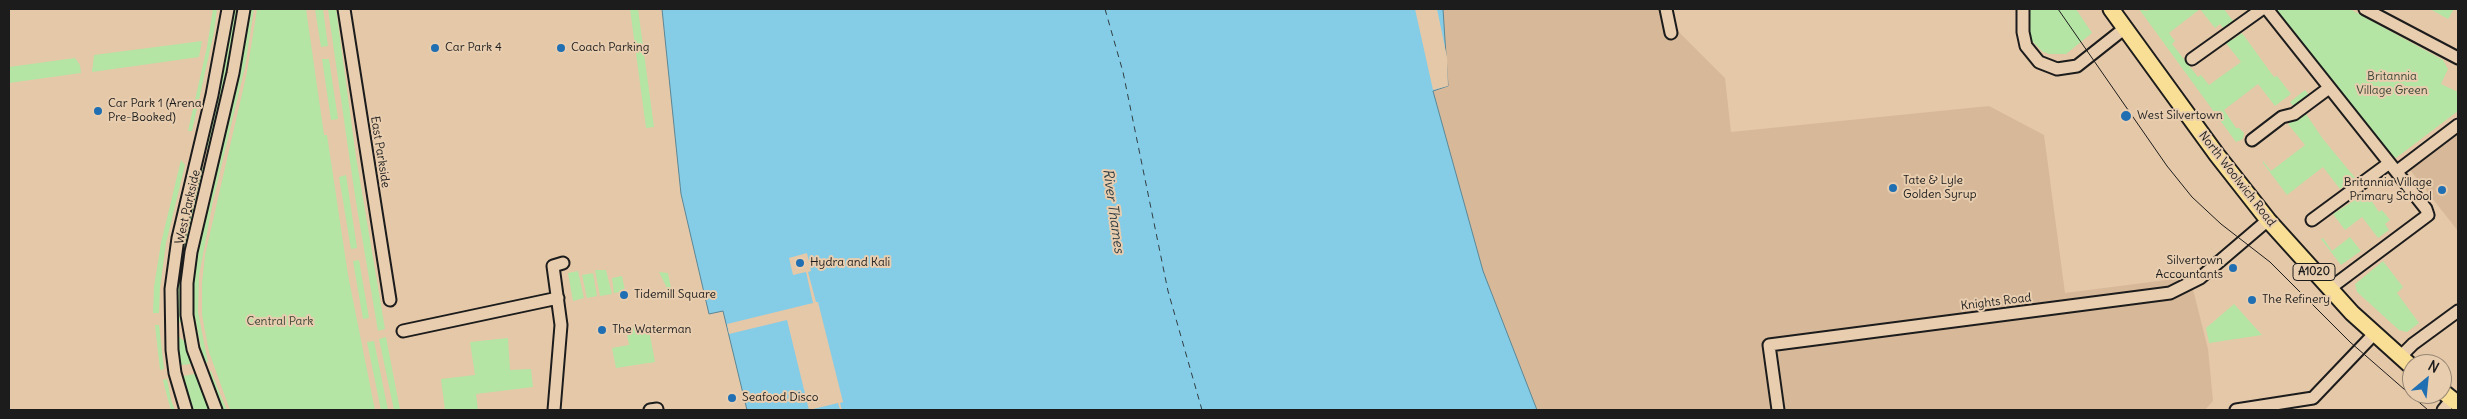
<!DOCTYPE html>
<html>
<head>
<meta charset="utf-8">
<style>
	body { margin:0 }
	#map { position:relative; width:2467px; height:419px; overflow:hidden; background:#e5c8a8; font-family:Delius,sans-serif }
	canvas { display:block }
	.frame { position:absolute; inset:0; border:10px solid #1c1c1c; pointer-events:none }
	.north { position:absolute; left:2402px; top:354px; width:50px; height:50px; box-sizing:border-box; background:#e8cdaf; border:1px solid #968674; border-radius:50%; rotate:28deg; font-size:14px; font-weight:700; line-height:20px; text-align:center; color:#1c1c1c }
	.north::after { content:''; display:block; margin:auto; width:18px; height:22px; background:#1f6fb2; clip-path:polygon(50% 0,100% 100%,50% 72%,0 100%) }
</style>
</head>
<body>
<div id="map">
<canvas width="2467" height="419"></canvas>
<div class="frame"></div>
<div class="north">N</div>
</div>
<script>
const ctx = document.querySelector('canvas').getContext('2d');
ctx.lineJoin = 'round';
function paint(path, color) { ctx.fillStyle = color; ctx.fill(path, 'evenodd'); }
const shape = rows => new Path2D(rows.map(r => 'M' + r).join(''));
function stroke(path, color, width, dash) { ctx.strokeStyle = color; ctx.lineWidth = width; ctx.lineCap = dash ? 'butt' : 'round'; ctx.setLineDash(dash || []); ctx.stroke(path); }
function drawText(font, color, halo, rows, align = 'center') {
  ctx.font = font + ' Delius,sans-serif'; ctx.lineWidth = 4; ctx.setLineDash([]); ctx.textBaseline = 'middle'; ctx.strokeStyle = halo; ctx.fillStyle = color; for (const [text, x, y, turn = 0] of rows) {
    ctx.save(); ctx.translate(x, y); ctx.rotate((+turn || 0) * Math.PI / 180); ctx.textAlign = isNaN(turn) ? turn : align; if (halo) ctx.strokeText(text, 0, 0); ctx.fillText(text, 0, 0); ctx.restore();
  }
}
paint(shape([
	[1443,9,1659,9,1665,34,1679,32,1725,78,1731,132,1989,106,2044,135,2065,293,2190,277,2208,349,2213,401,2205,410,1537,410,1483,271,1433,90,1448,86],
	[2458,133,2458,231,2410,170]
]), '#d7b999');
paint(shape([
	[213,9,217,9,214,32,192,131,188,131,207,47],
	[234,9,237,9,228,64,209,150,206,146,219,94],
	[249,9,254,9,245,67,213,201,199,276,198,312,208,362,204,363,194,313,194,276,201,237,236,84],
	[257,9,306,9,324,135,327,135,348,275,375,410,230,410,209,352,202,315,202,283,205,255,247,72],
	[315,9,323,9,328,46,321,47],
	[328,9,336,9,356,157,385,329,378,331,355,196],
	[630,9,638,9,654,127,646,128],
	[2028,9,2076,9,2092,33,2066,54,2050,54,2043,52,2031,40,2028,32],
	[2139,9,2147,11,2148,9,2224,9,2233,21,2223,28,2220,24,2215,28,2200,9,2169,33,2175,41,2172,44,2198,77,2201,75,2209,85,2241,62,2225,42,2230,38,2232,40,2242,33,2274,77,2277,76,2291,94,2275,106,2258,84,2224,110,2236,128,2239,128,2244,133,2243,139,2236,142],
	[2275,9,2350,9,2443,60,2448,69,2441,84,2458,92,2458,111,2396,158,2391,156],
	[2430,9,2454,9,2448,19],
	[202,41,199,57,92,72,94,55],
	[75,58,80,65,81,73,9,83,9,67],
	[322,59,329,59,338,119,331,120],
	[2305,90,2310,96,2295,108,2290,102],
	[2304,111,2323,139,2356,179,2346,187,2344,186,2340,189,2323,167,2287,195,2263,163,2263,161,2271,171,2305,145,2288,124],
	[181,160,185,165,166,243,160,288,159,313,153,313,154,287,161,243],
	[202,166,204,172,182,267,180,292,182,323,176,321,179,266],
	[346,175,357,248,351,249,339,177],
	[2366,193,2379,212,2382,210,2390,220,2385,224,2389,230,2378,238,2362,217,2345,230,2333,214],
	[2350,237,2361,251,2341,265,2321,239,2323,238,2332,251],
	[359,260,369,318,363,319,353,261],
	[2383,261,2403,287,2397,293,2419,323,2407,332,2399,330,2357,292,2355,284],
	[595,270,606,270,612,294,600,296],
	[578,271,584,298,573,301,568,273],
	[659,272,668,273,672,293,670,294],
	[593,273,597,296,587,298,582,275],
	[622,276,625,291,614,293,612,278],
	[2234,304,2262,335,2209,343,2206,328],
	[155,325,159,325,164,369,160,370],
	[648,325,655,362,616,368,612,348,629,345,626,328],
	[177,335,185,342,191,364,180,365],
	[386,337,400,410,394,410,379,339],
	[508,338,510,370,531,369,533,387,476,394,478,410,445,410,441,379,475,375,470,342],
	[374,341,388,410,381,410,367,342],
	[211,371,218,389,227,410,223,410,206,372],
	[195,374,210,410,193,410,183,376],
	[167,379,171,400,175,410,171,410,168,400,163,380]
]), '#b4e5a5');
const water = shape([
	[662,9,1443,9,1448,86,1433,91,1483,271,1537,410,747,410,723,311,709,314,681,194,662,9]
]);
paint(water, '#85cce6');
stroke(water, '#5b8695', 1);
paint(shape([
	[1415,9,1437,9,1447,57,1448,86,1433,90],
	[807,253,811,271,808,272,816,302,818,302,843,402,840,403,842,410,840,410,838,403,809,410,787,320,729,334,727,324,813,303,806,272,793,275,789,258]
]), '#e5c8a8');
stroke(shape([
	[1105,9,1123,72,1168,291,1202,410]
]), '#313f44', 1, [6, 5]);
const minor = shape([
	[344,9,390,300],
	[1666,9,1671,33],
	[2023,9,2023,32,2026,46,2039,62,2057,69,2077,66,2125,28],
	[2267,9,2426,209,2428,215,2329,289],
	[2365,9,2458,58],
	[2192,59,2262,9],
	[2252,140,2282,117,2294,114,2329,88],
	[2400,169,2458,125],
	[2312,220,2388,164],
	[403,331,558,298],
	[2400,357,2413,344,2458,311],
	[186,410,175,373,172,350,171,289,178,238,212,95,228,9],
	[216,410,193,349,187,315,187,283,191,252,233,73,244,9],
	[554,410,561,325,553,266,563,263],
	[650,410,657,409],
	[1778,410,1769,345,2170,293,2200,278,2268,220],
	[2236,410,2313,398,2374,334],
	[2443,410,2452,399]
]);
const major = shape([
	[2111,9,2217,155,2268,220,2352,313,2412,367],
	[2442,391,2458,404]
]);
stroke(minor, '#1c1c1c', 15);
stroke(major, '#1c1c1c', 19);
stroke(minor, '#e8cdaf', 11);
stroke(major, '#f9df96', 15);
stroke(shape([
	[2058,9,2167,166,2192,197,2221,224,2270,262,2350,342,2428,410]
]), '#1c1c1c', 1);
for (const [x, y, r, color] of [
	[435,48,5,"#1f6fb2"],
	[561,48,5,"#1f6fb2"],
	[98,111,5,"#1f6fb2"],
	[2126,116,6,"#1f6fb2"],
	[1893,188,5,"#1f6fb2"],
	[2442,190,5,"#1f6fb2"],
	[800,263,5,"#1f6fb2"],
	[2233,268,5,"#1f6fb2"],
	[624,295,5,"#1f6fb2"],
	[2252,300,5,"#1f6fb2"],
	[602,330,5,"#1f6fb2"],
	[732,398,5,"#1f6fb2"]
]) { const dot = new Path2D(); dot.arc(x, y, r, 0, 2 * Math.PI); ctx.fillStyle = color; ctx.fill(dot); stroke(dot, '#e8cdaf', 2); }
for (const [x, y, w] of [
	[2314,272,42]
]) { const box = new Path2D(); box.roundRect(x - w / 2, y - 8.5, w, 17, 4); ctx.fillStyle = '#e8cdaf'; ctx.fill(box); stroke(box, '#1c1c1c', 1); }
drawText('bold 11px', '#1c1c1c', null, [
	["A1020",2314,272]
]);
drawText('12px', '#1c1c1c', '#e8cdaf', [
	["Car Park 4",445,48],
	["Coach Parking",571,48],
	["Car Park 1 (Arena",108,104],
	["Pre-Booked)",108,118],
	["West Silvertown",2137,116],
	["Tate & Lyle",1903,181],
	["Golden Syrup",1903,195],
	["Britannia Village",2432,183,"right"],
	["Primary School",2432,197,"right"],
	["Silvertown",2223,261,"right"],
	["Accountants",2223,275,"right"],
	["Hydra and Kali",810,263],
	["Tidemill Square",634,295],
	["The Refinery",2262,300],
	["The Waterman",612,330],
	["Seafood Disco",742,398]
], 'left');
drawText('12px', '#3a4437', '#e8cdaf', [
	["Britannia",2392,77],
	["Village Green",2392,91],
	["Central Park",280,322]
]);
drawText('12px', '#1c1c1c', '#e8cdaf', [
	["East Parkside",380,152,81],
	["North Woolwich Road",2237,179,52],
	["West Parkside",188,207,-77],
	["Knights Road",1996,302,-7]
]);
drawText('italic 14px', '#313f44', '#e8cdaf', [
	["River Thames",1113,211,82]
]);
</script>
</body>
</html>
